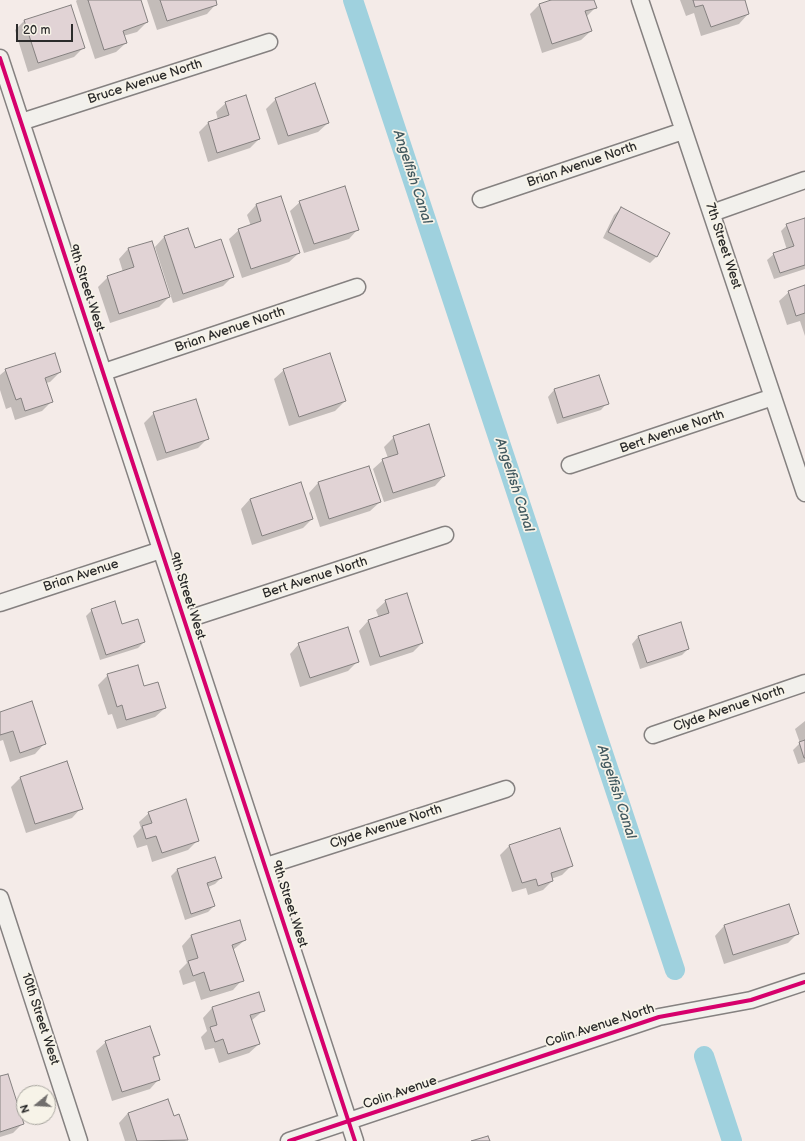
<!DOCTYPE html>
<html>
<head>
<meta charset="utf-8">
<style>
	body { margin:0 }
	#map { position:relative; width:805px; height:1141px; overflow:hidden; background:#f4ebe8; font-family:"Balsamiq Sans",sans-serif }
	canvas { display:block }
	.north { position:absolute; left:16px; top:1085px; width:40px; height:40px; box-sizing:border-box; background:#f7f3e8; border:1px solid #a5a39c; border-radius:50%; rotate:252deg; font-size:11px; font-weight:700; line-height:16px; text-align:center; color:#2b2b2b }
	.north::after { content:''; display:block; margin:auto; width:14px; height:18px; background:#716e6d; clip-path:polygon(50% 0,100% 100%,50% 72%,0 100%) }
	.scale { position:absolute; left:16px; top:24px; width:57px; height:18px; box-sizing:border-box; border:2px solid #2b2b2b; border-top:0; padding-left:5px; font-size:12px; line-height:14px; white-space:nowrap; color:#2b2b2b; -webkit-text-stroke:3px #f7f3e8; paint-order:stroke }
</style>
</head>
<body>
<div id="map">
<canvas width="805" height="1141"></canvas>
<div class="north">N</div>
<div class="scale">20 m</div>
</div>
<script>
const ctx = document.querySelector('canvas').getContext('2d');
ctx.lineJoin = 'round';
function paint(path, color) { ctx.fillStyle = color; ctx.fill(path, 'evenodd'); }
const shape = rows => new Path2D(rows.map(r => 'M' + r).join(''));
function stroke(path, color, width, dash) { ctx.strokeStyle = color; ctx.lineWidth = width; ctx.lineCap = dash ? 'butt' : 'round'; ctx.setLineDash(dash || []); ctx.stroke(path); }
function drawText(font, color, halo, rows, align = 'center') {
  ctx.font = font + ' "Balsamiq Sans",sans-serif'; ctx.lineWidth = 3.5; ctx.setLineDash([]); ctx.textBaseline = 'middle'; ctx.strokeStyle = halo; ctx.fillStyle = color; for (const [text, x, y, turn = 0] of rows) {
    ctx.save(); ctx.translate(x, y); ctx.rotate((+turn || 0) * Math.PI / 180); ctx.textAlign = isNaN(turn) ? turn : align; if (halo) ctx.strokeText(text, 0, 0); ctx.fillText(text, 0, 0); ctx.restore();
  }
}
paint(shape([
	[77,0,140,0,147,22,137,32,123,36,126,43,116,52,95,59,76,1],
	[147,0,215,0,216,4,207,14,157,30],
	[554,0,593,0,596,7,586,17,591,31,581,40,542,53,530,14,539,5],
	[680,0,744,0,748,14,739,24,701,36,694,13,686,16],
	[24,21,84,47,74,57,28,72,15,30],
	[276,99,328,123,318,132,278,145,266,109],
	[226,103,259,139,250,148,208,162,199,132,208,123,218,120,216,112],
	[300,202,358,229,349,239,304,253,290,211],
	[256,205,299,253,289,262,242,278,229,239,239,230,251,226,247,215],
	[621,208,657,256,650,263,603,238,614,215],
	[805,219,805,269,774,279,767,260,774,254,787,250,781,231,787,225],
	[164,237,194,249,232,277,223,286,173,303,155,247],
	[151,242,169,297,159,307,110,323,98,287,108,277,123,272,119,259,128,249],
	[805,286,805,336,800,321,787,325,779,301,789,292],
	[6,370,60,372,50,382,46,383,52,401,42,411,15,420,11,407,6,409,0,390,0,375],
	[284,370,345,401,335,411,289,426,274,379],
	[599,376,607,403,601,410,557,424,548,397,554,390],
	[154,413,208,438,198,448,157,461,144,423],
	[394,437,444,476,435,486,384,502,373,469,383,460,388,458,384,447],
	[368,467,380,502,370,511,320,527,309,493,318,483],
	[250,499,312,519,303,528,252,545,241,509],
	[386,601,422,643,413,652,370,666,359,631,368,621,379,618,376,610],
	[92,610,144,642,138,648,100,660,86,616],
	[680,624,688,649,682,655,640,669,632,644,638,637],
	[299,644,358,661,348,671,300,687,290,654],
	[108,675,144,687,165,708,155,717,117,729,112,714,108,715,98,685],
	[0,713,44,744,35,754,10,762,3,740,0,741],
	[805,721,805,762,798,764,793,750,800,743,795,729],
	[21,777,81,808,72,818,26,833,11,787],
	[149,813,198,840,188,850,152,862,147,845,137,848,133,836,141,828,139,822],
	[509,846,572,865,562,875,551,879,552,881,543,890,528,895,526,888,512,892,500,855],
	[214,858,221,878,215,884,208,887,214,906,208,912,185,920,171,876,177,870],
	[788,905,797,934,788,943,724,964,715,936,724,926],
	[239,921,245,940,233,950,242,980,233,990,201,1000,195,981,183,985,179,971,187,963,182,946,191,936],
	[212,1008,264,1010,251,1021,259,1044,249,1053,219,1063,214,1048,205,1050,201,1037,207,1031,203,1018],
	[106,1042,158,1055,153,1060,159,1079,150,1089,112,1101,96,1051],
	[0,1077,23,1123,13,1133,0,1137],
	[128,1113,173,1117,187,1139,185,1141,125,1141,119,1123]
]), '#0003');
stroke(shape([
	[353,0,675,970],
	[704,1056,732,1141]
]), '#9fd1de', 20);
const building = shape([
	[88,0,141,0,148,22,123,31,127,43,104,50,88,0],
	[160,0,216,0,217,5,167,21,160,0],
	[551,0,594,0,597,8,585,11,592,31,552,44,539,4,551,0],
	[693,0,745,0,749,14,711,27,703,5,695,7,693,0],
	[71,5,85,48,38,63,24,20,71,5],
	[315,83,329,123,288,136,275,98,315,83],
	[246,95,260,139,217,153,208,122,229,115,225,102,246,95],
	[345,186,359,230,314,244,299,201,345,186],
	[281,196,300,253,251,269,238,229,261,221,256,204,281,196],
	[621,207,670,233,657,257,608,232,621,207],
	[805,218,805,265,780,273,773,253,794,246,786,224,805,218],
	[188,228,195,248,221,239,234,277,183,294,164,236,188,228],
	[152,241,170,297,119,314,107,276,134,267,128,248,152,241],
	[805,285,805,313,796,316,788,291,805,285],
	[55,353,61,372,45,378,53,402,25,411,21,398,16,400,5,369,55,353],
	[330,353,346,401,299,417,283,369,330,353],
	[599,375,609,404,563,418,554,389,599,375],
	[196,399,209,439,166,453,153,412,196,399],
	[429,424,445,476,393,493,382,459,398,454,393,436,429,424],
	[369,466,381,502,329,519,318,482,369,466],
	[301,482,313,519,262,536,250,499,301,482],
	[407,593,423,643,380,657,368,620,389,613,385,600,407,593],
	[115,601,122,624,138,619,145,642,106,655,91,609,115,601],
	[681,622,689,649,647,663,638,636,681,622],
	[348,627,359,662,310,678,298,643,348,627],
	[138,665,144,686,158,682,166,708,126,720,122,705,117,707,107,674,138,665],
	[32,701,46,744,20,753,13,731,0,735,0,712,32,701],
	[805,740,805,758,804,758,799,742,805,740],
	[67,761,83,809,35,824,20,777,67,761],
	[186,799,199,841,162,853,156,836,146,839,142,826,152,823,148,812,186,799],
	[560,828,573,866,551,873,553,881,538,886,536,879,522,883,509,845,560,828],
	[215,857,222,878,207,883,215,906,191,914,177,869,215,857],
	[789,904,799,934,733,955,724,925,789,904],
	[240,920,246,940,232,945,244,981,210,991,204,972,193,976,188,961,198,958,191,935,240,920],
	[259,992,265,1011,250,1015,260,1044,228,1054,223,1039,215,1042,210,1027,217,1025,212,1007,259,992],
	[150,1026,160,1055,153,1057,160,1080,122,1092,105,1041,150,1026],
	[8,1074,24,1124,0,1132,0,1076,8,1074],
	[168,1099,174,1116,179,1114,188,1140,137,1141,128,1113,168,1099],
	[488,1136,490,1141,471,1141,488,1136]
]);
paint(building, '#e1d3d5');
stroke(building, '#858180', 1);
const minor = shape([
	[640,0,805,493],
	[0,58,355,1141],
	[21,122,269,42],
	[481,199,683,131],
	[712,213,805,180],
	[104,372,357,287],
	[570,465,773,397],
	[0,603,161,550],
	[185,620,445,535],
	[653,735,805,683],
	[266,866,506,789],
	[0,898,79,1141],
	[289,1141,659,1017,751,1000,805,982]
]);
stroke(minor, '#858180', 19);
stroke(minor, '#f2f0ec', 16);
stroke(shape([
	[0,58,355,1141],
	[289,1141,659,1017,751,1000,805,982]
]), '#d6006c', 4);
drawText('13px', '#2b2b2b', '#f7f3e8', [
	["Bruce Avenue North",145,82,-18],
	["Brian Avenue North",582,165,-19],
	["7th Street West",723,246,72],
	["9th Street West",86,288,72],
	["Brian Avenue North",230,330,-19],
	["Bert Avenue North",672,432,-19],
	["Brian Avenue",81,576,-18],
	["Bert Avenue North",315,578,-18],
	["9th Street West",187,596,72],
	["Clyde Avenue North",729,709,-19],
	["Clyde Avenue North",386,827,-18],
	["9th Street West",289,904,72],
	["10th Street West",40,1019,72],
	["Colin Avenue North",600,1026,-18],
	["Colin Avenue",400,1093,-19]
]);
drawText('italic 14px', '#435a60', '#f7f3e8', [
	["Angelfish Canal",412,177,72],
	["Angelfish Canal",514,485,72],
	["Angelfish Canal",616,792,72]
]);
</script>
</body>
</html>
